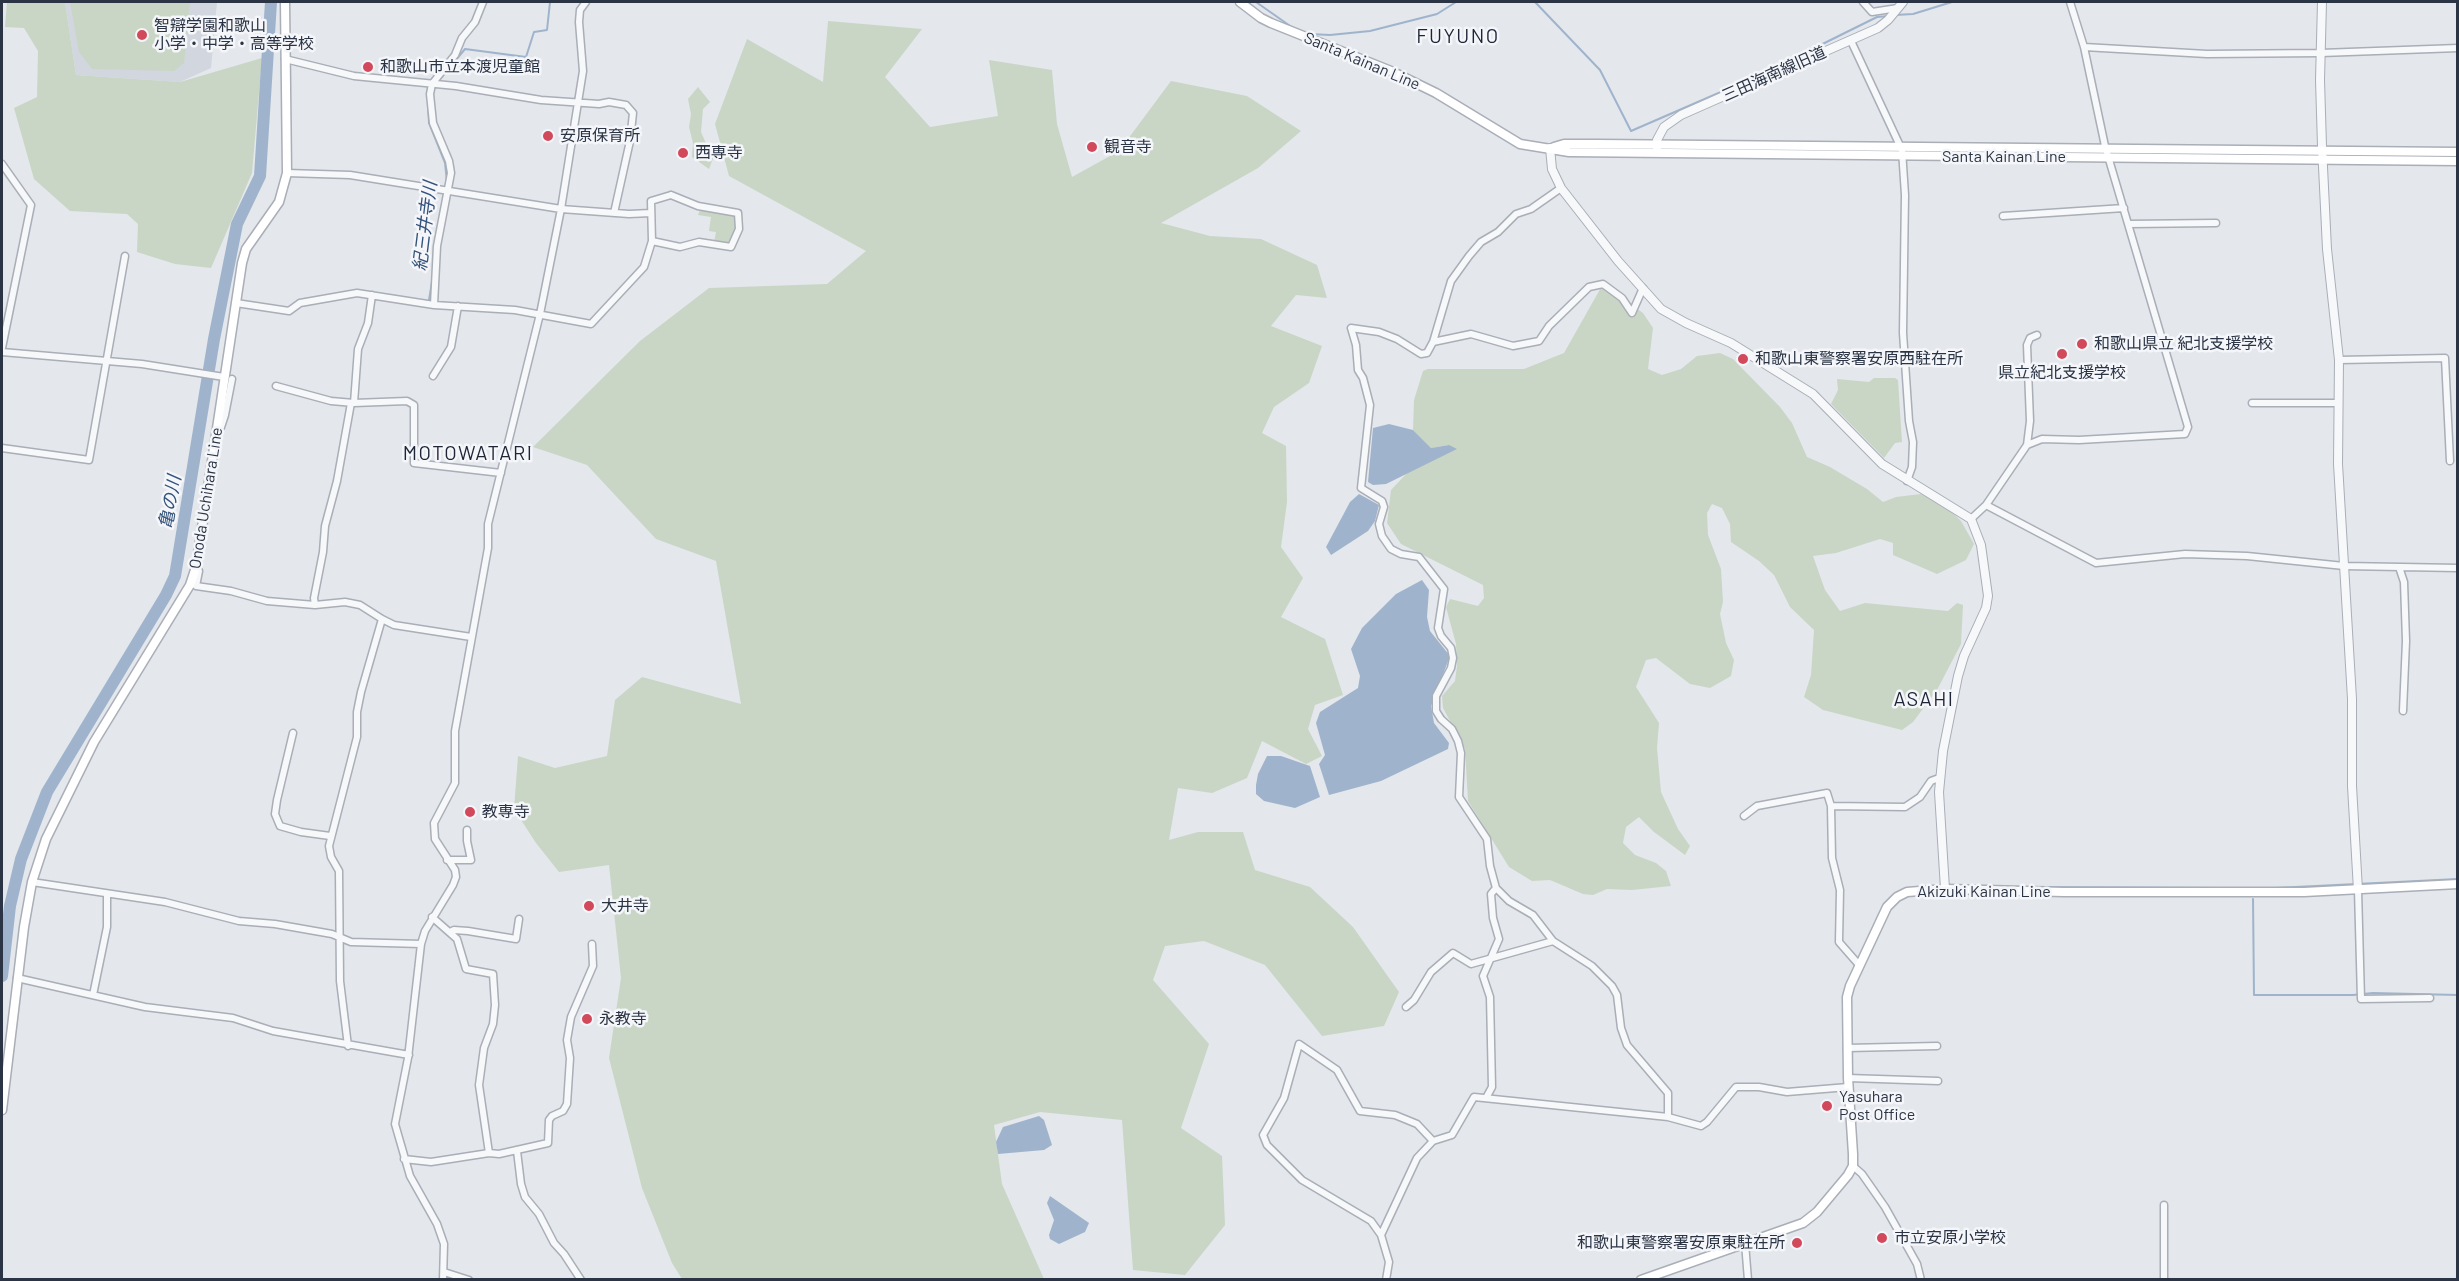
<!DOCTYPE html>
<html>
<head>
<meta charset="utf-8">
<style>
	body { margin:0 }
	#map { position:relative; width:2459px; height:1281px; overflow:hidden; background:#e4e7ec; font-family:Barlow,sans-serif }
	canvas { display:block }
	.frame { position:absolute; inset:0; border:3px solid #2b3445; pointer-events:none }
</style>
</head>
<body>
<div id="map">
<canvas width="2459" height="1281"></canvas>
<div class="frame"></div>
</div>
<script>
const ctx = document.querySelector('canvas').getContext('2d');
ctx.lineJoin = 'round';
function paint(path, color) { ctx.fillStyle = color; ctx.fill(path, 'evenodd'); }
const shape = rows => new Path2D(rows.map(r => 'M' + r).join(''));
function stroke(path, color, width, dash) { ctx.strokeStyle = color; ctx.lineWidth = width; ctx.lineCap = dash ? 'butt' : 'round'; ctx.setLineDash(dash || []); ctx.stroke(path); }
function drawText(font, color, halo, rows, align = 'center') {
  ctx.font = font + ' Barlow,"Noto Sans JP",sans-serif'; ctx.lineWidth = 5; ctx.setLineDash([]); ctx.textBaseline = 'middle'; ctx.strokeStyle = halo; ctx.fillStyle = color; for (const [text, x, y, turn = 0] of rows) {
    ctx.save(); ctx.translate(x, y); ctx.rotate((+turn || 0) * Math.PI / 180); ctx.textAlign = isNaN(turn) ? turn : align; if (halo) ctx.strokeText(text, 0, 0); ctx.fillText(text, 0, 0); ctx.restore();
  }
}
paint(shape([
	[65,2,217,2,211,68,180,82,76,75]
]), '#d2d6de');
paint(shape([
	[7,2,65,2,76,75,180,82,262,58,252,173,211,268,175,264,137,252,138,224,127,214,70,211,34,179,14,108,37,97,38,51,24,28,5,27],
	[70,2,190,2,184,63,174,71,92,69,79,52],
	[828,21,922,29,885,77,930,127,998,116,989,60,1052,70,1057,124,1072,177,1119,151,1171,81,1247,96,1301,131,1258,168,1161,223,1210,236,1261,239,1317,265,1327,298,1296,295,1271,326,1322,346,1309,383,1274,407,1262,433,1286,446,1287,502,1281,547,1303,578,1281,617,1325,639,1343,695,1315,705,1308,729,1322,756,1306,764,1262,741,1247,778,1212,793,1178,788,1169,840,1198,832,1243,832,1255,870,1310,887,1353,927,1399,992,1384,1026,1322,1036,1265,965,1204,941,1165,946,1153,980,1209,1044,1181,1128,1222,1156,1225,1225,1185,1275,1133,1270,1122,1120,1040,1112,994,1125,1002,1184,1044,1279,682,1279,672,1263,642,1188,609,1058,621,978,609,865,559,872,536,843,514,809,518,756,555,768,607,756,615,700,642,677,741,704,716,561,656,539,587,465,533,447,640,341,709,288,827,284,866,251,729,176,715,124,747,39,823,82],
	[698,87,710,102,703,109,701,132,708,148,715,153,709,169,692,157,693,143,689,127,691,114,688,99],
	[700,210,736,216,735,235,729,244,714,242,716,232,709,231,711,217,698,215],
	[1603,284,1643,313,1653,328,1648,369,1662,375,1681,369,1697,356,1720,353,1733,359,1780,407,1792,423,1807,457,1830,467,1867,489,1883,502,1896,497,1921,494,1948,508,1961,521,1974,544,1966,560,1937,574,1893,555,1893,543,1880,539,1836,553,1813,556,1825,590,1840,611,1865,603,1948,611,1957,603,1963,605,1961,644,1937,690,1913,722,1902,730,1823,710,1804,697,1811,675,1814,630,1790,607,1774,575,1759,561,1731,542,1730,524,1722,508,1712,504,1707,513,1708,535,1721,569,1723,602,1720,614,1726,643,1734,660,1731,676,1710,688,1690,684,1656,658,1646,660,1636,687,1659,723,1657,748,1661,792,1678,829,1690,846,1685,855,1654,832,1639,817,1626,827,1623,843,1635,855,1656,863,1666,871,1671,886,1632,890,1607,889,1593,895,1583,894,1550,880,1532,881,1509,867,1468,801,1465,749,1443,708,1442,696,1455,681,1457,666,1456,644,1446,607,1450,599,1478,606,1484,598,1483,585,1401,544,1387,523,1391,490,1407,473,1449,445,1431,448,1413,430,1414,400,1423,371,1428,369,1524,369,1564,353],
	[1874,378,1895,378,1898,380,1902,442,1895,443,1884,458,1831,404,1838,390,1837,379,1869,382]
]), '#c9d6c5');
paint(shape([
	[1389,424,1413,430,1431,448,1449,445,1457,449,1386,484,1373,485,1368,482,1373,428],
	[1359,494,1379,505,1375,521,1368,531,1331,555,1326,547,1350,502],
	[1422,580,1429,590,1427,617,1430,631,1450,656,1431,706,1434,723,1449,743,1448,749,1381,781,1329,795,1319,764,1325,755,1316,723,1320,712,1358,688,1360,676,1351,649,1362,628,1396,594],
	[1267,756,1281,756,1310,766,1320,797,1295,808,1264,801,1256,794,1256,785,1258,774],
	[1039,1116,1044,1120,1052,1145,1044,1150,998,1154,996,1142,1003,1127],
	[1050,1196,1089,1223,1085,1232,1059,1244,1050,1239,1049,1235,1054,1220,1047,1203]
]), '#9fb4cc');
stroke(shape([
	[1256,2,1293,28],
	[1535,2,1600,70,1631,131,1760,75,1877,17,1889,16],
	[1895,15,1913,14,1952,2],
	[1309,34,1330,35,1370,31,1437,14,1456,2],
	[439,80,465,49,526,57,534,32,547,30,550,2],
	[428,103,429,123,445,163,447,182],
	[429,300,433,276],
	[2038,887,2215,888],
	[2275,888,2458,879],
	[2253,899,2254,995,2353,995,2373,993,2458,995]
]), '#9fb4cc', 2);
stroke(shape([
	[2,976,10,906,21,859,47,792,166,595,175,576,214,339,237,224,260,176,271,2]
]), '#9fb4cc', 12);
const minor = shape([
	[1863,2,1872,12,1898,8],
	[1851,41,1902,150,1905,195,1903,333,1909,421,1913,442,1912,467,1907,481],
	[2084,47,2207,54,2321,53,2458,48],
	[285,59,354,76,456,86,541,100,599,104,609,102,626,105,633,113,630,141,614,213],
	[2,164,31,205,2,348],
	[287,173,350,175,561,209,629,214,651,213],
	[1561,188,1531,209,1516,214,1498,232,1481,242,1469,256,1451,281,1433,342,1427,353,1421,354,1397,339,1379,332,1351,328,1356,345,1358,370,1363,378,1370,405,1361,488,1382,501,1384,507,1379,524,1382,536,1391,549,1401,554,1419,557,1444,589,1438,628,1441,636,1451,648,1453,658,1451,668,1436,696,1436,711,1441,719,1452,729,1458,741,1461,753,1459,797,1487,839,1490,866,1496,888,1509,901,1533,915,1553,941,1592,966,1612,986,1617,995,1621,1028,1627,1045,1668,1093,1668,1117],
	[671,195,698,206,738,213,739,229,731,247,699,242,680,247,652,241,651,201,671,195],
	[2003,216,2124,208],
	[2129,224,2216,223],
	[236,303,289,311,300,303,357,293,434,305,437,246,451,173,449,161,433,123,430,94,432,84,455,55,462,38,475,22,483,2],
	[434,305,515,310,591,324,644,267,652,241],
	[1433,342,1471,334,1513,346,1539,341,1549,326,1589,287,1603,284,1622,298,1632,313,1643,288],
	[2,352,142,364,224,377],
	[2339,360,2445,358,2450,461],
	[433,376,451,347,458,306],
	[276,386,331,401,354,403,407,401,414,405,414,463,501,473],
	[354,403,358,349,368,323,372,295],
	[2252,403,2338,403],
	[217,431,221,427,225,415,232,379],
	[2027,445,2042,439,2079,440,2185,434,2188,427,2105,146,2084,47,2070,2],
	[2,448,89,460,125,256],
	[1986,505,2096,563,2185,554,2247,556,2344,566,2458,568],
	[1971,519,1986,505,2027,445,2030,421,2027,345,2030,338,2037,335],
	[197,567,199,571,196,586,231,591,267,601,315,605,345,602,360,605,382,619,394,625,471,637],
	[2399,567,2404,582,2406,641,2403,711],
	[315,605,314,598,323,552,325,526,337,481,351,403],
	[293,733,277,800,275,814,280,826,301,832,330,836],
	[1831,806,1905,807,1920,797,1931,781,1939,778],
	[1744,816,1757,806,1827,793,1831,806,1832,858,1840,890,1839,942,1860,966],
	[447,860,471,860,467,841,467,830],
	[32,882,165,902,239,921,275,924,332,934,351,942,421,944],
	[2358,890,2361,999,2430,998],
	[432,917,457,939,466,969,493,974,495,1005,493,1024,484,1048,479,1085,489,1153],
	[450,932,454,930,468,931,516,939,519,919],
	[17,978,145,1007,233,1018,273,1031,409,1055],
	[93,995,107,927,107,894],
	[1406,1007,1414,1000,1431,972,1453,953,1471,964,1553,941],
	[348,1046,340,981,339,871,331,857,329,846,357,737,357,712,361,692,382,619],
	[1847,1048,1937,1046],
	[1848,1078,1938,1081],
	[1486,1098,1492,1087,1490,997,1483,976,1499,939,1493,918,1491,894,1496,888],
	[517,1151,521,1184,525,1197,539,1214,554,1243,564,1254,581,1280],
	[404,1159,431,1162,489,1153,499,1154,548,1143,549,1120,552,1116,563,1111,567,1104,570,1058,567,1040,571,1017,593,966,592,944],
	[1853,1166,1862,1174,1885,1207,1917,1264,1921,1280],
	[1381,1235,1417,1158,1433,1141,1452,1135,1474,1097,1668,1117,1701,1126,1707,1122,1736,1087,1759,1087,1787,1092,1848,1087],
	[1745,1243,1748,1280],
	[444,1272,469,1280],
	[443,1280,444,1244,437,1224,410,1176,395,1124,408,1058,421,944,425,931,453,885,456,877,455,870,435,839,434,823,455,783,455,731,488,548,488,524,540,314,561,209,583,71,579,22,580,10,586,2],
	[1386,1280,1389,1262,1381,1235,1371,1221,1302,1180,1267,1145,1263,1135,1284,1098,1299,1044,1337,1070,1360,1111,1395,1115,1417,1124,1433,1141],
	[2164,1280,2164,1205]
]);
const tertiary = shape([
	[2322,2,2320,80,2322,146,2327,249,2339,360,2338,464,2352,699,2352,786,2358,890],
	[1550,148,1552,169,1561,188,1618,261,1661,309,1686,323,1731,343,1813,394,1882,464,1971,519,1981,545,1988,596,1986,608,1964,656,1958,676,1943,751,1939,792,1945,889],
	[1657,148,1657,140,1664,127,1681,115,1878,28,1888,20,1903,2]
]);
const secondary = shape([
	[1240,2,1261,18,1271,23,1391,71,1436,93,1520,144,1569,152,2458,161],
	[1554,147,1564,144,1598,144,2458,152],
	[2,1110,24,927,32,882,46,839,94,742,190,585,196,567,242,263,246,249,279,202,287,173,285,2],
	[1641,1280,1803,1223,1817,1212,1848,1175,1853,1166,1853,1154,1848,1078,1847,997,1850,986,1887,907,1897,897,1907,892,1945,889,2064,892,2304,892,2458,884]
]);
stroke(minor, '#a9aeb7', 9);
stroke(tertiary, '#a9aeb7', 10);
stroke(secondary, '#a9aeb7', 11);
stroke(minor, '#f7f8fa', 6);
stroke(tertiary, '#f7f8fa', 8);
stroke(secondary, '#fff', 8);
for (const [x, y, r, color] of [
	[142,35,6,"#d1495b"],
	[368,67,6,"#d1495b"],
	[548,136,6,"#d1495b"],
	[1092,147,6,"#d1495b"],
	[683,153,6,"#d1495b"],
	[2082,344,6,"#d1495b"],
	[2062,354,6,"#d1495b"],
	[1743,359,6,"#d1495b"],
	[470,812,6,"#d1495b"],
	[589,906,6,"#d1495b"],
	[587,1019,6,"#d1495b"],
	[1827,1106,6,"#d1495b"],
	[1882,1238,6,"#d1495b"],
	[1797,1243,6,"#d1495b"]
]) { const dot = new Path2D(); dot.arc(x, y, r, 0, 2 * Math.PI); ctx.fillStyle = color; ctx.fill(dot); stroke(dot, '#f4f6f9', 2); }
drawText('16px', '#2b3445', '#f4f6f9', [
	["智辯学園和歌山",154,26],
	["小学・中学・高等学校",154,44],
	["和歌山市立本渡児童館",380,67],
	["安原保育所",560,136],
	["観音寺",1104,147],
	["西専寺",695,153],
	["和歌山県立 紀北支援学校",2094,344],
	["和歌山東警察署安原西駐在所",1755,359],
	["県立紀北支援学校",2062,373,"center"],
	["教専寺",482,812],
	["大井寺",601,906],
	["永教寺",599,1019],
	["Yasuhara",1839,1097],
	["Post Office",1839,1115],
	["市立安原小学校",1894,1238],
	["和歌山東警察署安原東駐在所",1785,1243,"right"]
], 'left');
drawText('16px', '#2b3445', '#f4f6f9', [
	["Santa Kainan Line",1362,61,23],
	["三田海南線旧道",1774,74,-24],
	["Santa Kainan Line",2004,157],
	["Onoda Uchihara Line",206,498,-81],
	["Akizuki Kainan Line",1984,892]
]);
drawText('italic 18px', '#34527a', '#f4f6f9', [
	["紀三井寺川",425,226,-83],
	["亀の川",170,502,-80]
]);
ctx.letterSpacing = '1.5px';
drawText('20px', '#1d2536', '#f4f6f9', [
	["FUYUNO",1458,36],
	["MOTOWATARI",468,453],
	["ASAHI",1924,699]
]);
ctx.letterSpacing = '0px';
</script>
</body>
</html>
